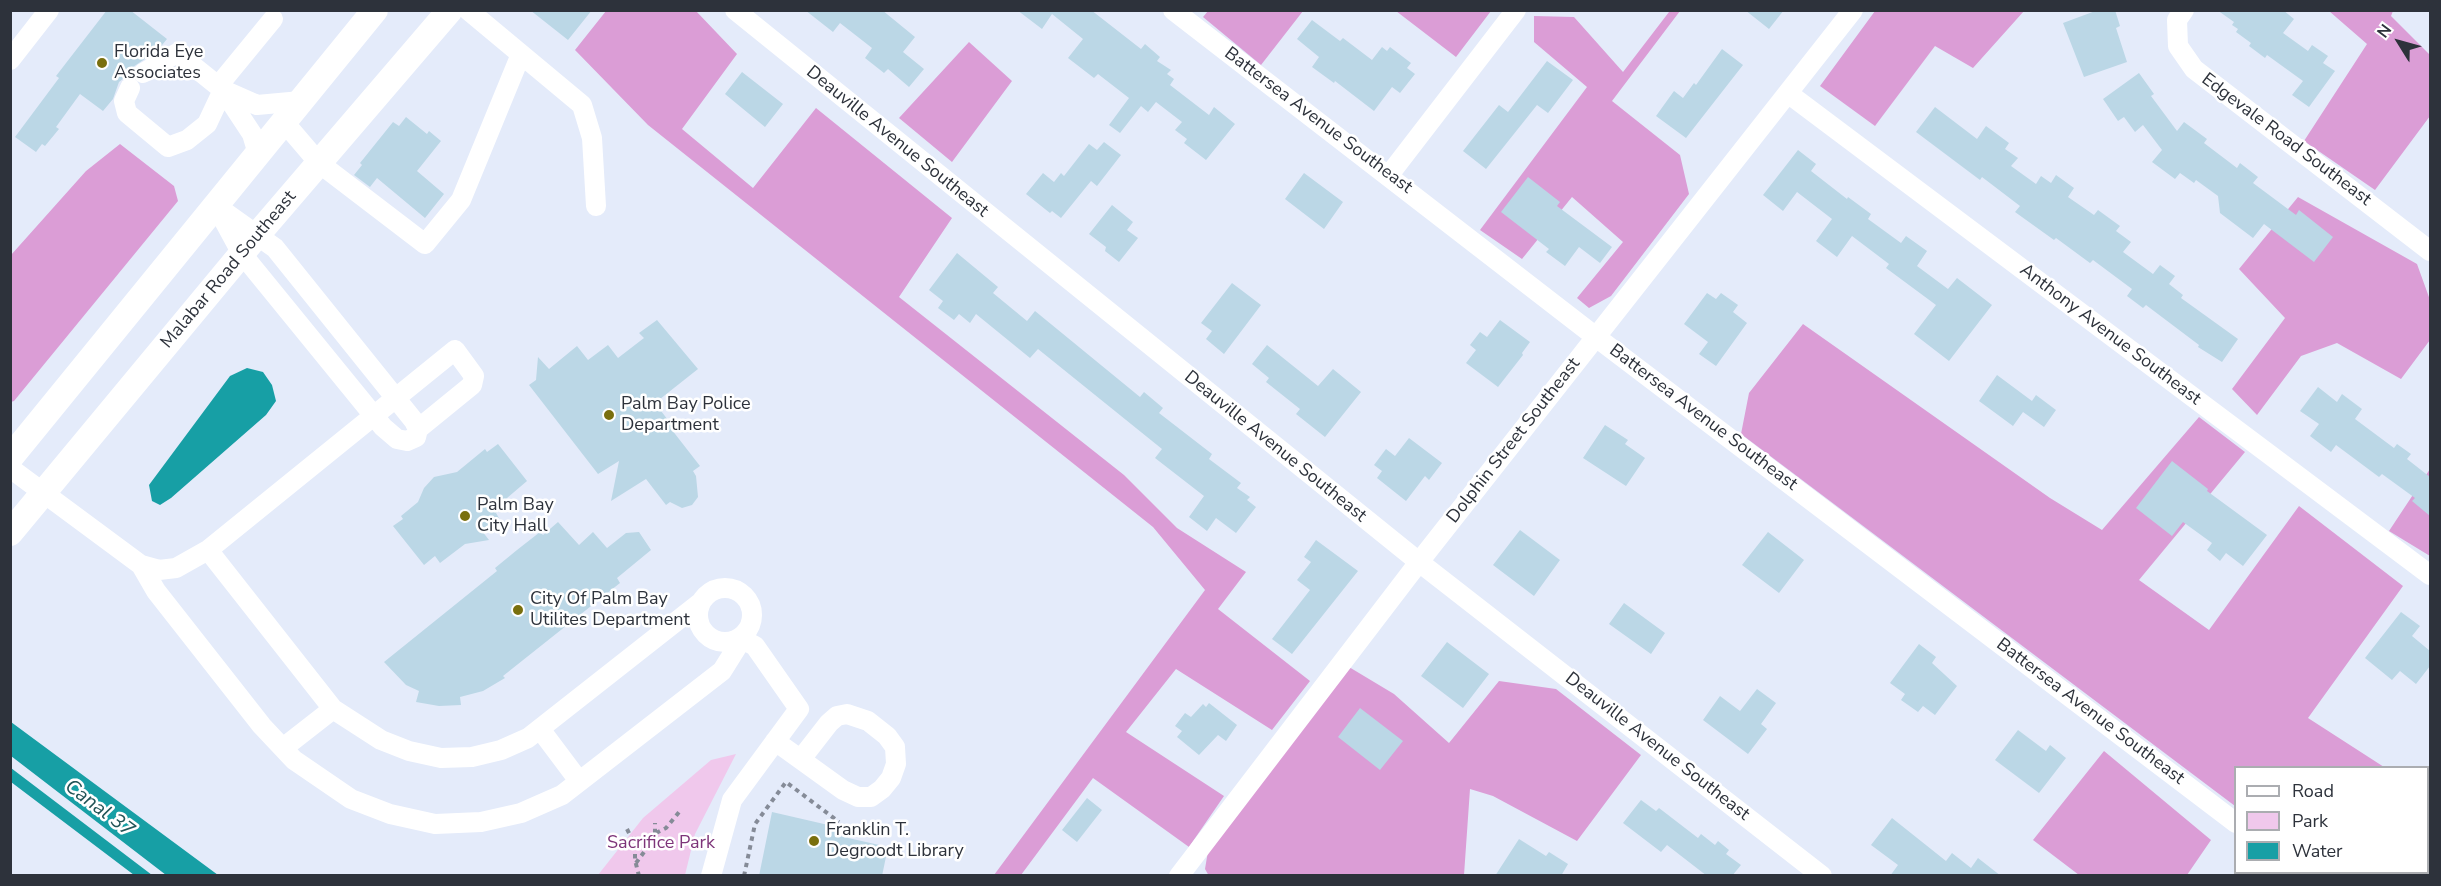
<!DOCTYPE html>
<html>
<head>
<meta charset="utf-8">
<style>
	body { margin:0 }
	#map { position:relative; width:2441px; height:886px; overflow:hidden; background:#e4ebfa; font-family:"Nunito Sans",sans-serif }
	canvas { display:block }
	.frame { position:absolute; inset:0; border:12px solid #2d323b; pointer-events:none }
	.legend { position:absolute; left:2234px; top:766px; width:195px; height:108px; box-sizing:border-box; background:#fff; border:2px solid #abadb1; margin:0; padding:8px 10px; list-style:none; font-size:18px; color:#2d323b }
	.legend li { display:flex; align-items:center; gap:12px; height:30px }
	.legend b { width:30px; border:2px solid #abadb1 }
	.north { position:absolute; left:2369px; top:12px; width:60px; height:60px; -webkit-text-stroke:4px #fff; paint-order:stroke; rotate:307deg; font-size:16px; font-weight:700; line-height:24px; text-align:center; color:#2d323b }
	.north::after { content:''; display:block; margin:auto; width:21px; height:27px; background:#2d323b; clip-path:polygon(50% 0,100% 100%,50% 72%,0 100%) }
</style>
</head>
<body>
<div id="map">
<canvas width="2441" height="886"></canvas>
<div class="frame"></div>
<ul class="legend">
<li><b style="height:8px;background:#fff"></b>Road</li>
<li><b style="height:16px;background:#f0c8ec"></b>Park</li>
<li><b style="height:16px;background:#179fa5"></b>Water</li>
</ul>
<div class="north">N</div>
</div>
<script>
const ctx = document.querySelector('canvas').getContext('2d');
ctx.lineJoin = 'round';
function paint(path, color) { ctx.fillStyle = color; ctx.fill(path, 'evenodd'); }
const shape = rows => new Path2D(rows.map(r => 'M' + r).join(''));
function stroke(path, color, width, dash) { ctx.strokeStyle = color; ctx.lineWidth = width; ctx.lineCap = dash ? 'butt' : 'round'; ctx.setLineDash(dash || []); ctx.stroke(path); }
function drawText(font, color, halo, rows, align = 'center') {
  ctx.font = font + ' "Nunito Sans",sans-serif'; ctx.lineWidth = 5; ctx.setLineDash([]); ctx.textBaseline = 'middle'; ctx.strokeStyle = halo; ctx.fillStyle = color; for (const [text, x, y, turn = 0] of rows) {
    ctx.save(); ctx.translate(x, y); ctx.rotate((+turn || 0) * Math.PI / 180); ctx.textAlign = isNaN(turn) ? turn : align; if (halo) ctx.strokeText(text, 0, 0); ctx.fillText(text, 0, 0); ctx.restore();
  }
}
paint(shape([
	[736,754,695,834,685,875,598,875,643,818,711,760]
]), '#f0c8ec');
paint(shape([
	[606,11,696,11,737,54,682,129,753,188,816,108,952,218,899,297,1124,475,1177,528,1246,572,1218,609,1310,681,1272,730,1176,669,1126,732,1224,796,1189,847,1093,778,1021,875,994,875,1205,590,1153,527,648,125,575,50],
	[1208,11,1208,10,1303,11,1261,65,1203,17],
	[1396,11,1491,10,1491,11,1456,57],
	[1668,11,1680,11,1612,101,1680,155,1689,194,1611,296,1589,308,1577,298,1623,242,1572,197,1522,259,1480,230,1587,87,1534,42,1534,16,1574,17,1623,72,1669,12],
	[1875,11,1875,10,2024,11,1973,68,1935,46,1875,126,1820,86],
	[2329,11,2393,11,2391,16,2430,55,2430,116,2375,190,2304,141,2367,44],
	[969,42,1012,81,952,162,899,118],
	[120,144,174,186,178,201,14,401,11,402,11,255,86,171],
	[2298,197,2417,264,2430,300,2430,340,2401,379,2337,343,2301,356,2257,415,2232,389,2285,318,2239,269],
	[1803,324,2050,498,2102,530,2199,417,2245,452,2139,580,2209,630,2299,506,2403,586,2308,718,2384,767,2236,768,2235,806,1741,434,1749,393],
	[2430,469,2430,556,2389,531],
	[1349,667,1394,694,1449,743,1499,681,1556,689,1641,755,1577,841,1493,796,1470,789,1464,875,1209,876,1205,869,1208,851],
	[2104,751,2211,840,2187,875,2079,875,2033,840],
	[2428,795,2430,797,2430,875,2327,876,2323,873,2428,872]
]), '#db9dd6');
paint(shape([
	[247,368,263,372,272,385,276,401,266,415,171,498,160,505,152,501,149,485,230,376],
	[10,722,11,722,218,875,166,875,11,756],
	[10,768,11,768,152,875,134,875,11,782]
]), '#179fa5');
paint(shape([
	[107,10,130,10,167,39,158,50,133,67,132,76,124,78,119,82,113,99,103,111,80,94,56,127,59,129,45,146,42,144,36,152,15,137,59,78,56,76],
	[530,10,592,10,568,40],
	[805,10,882,10,915,37,903,52,924,69,909,87,888,69,884,73,865,58,872,48,840,23,833,32],
	[1017,10,1091,10,1141,49,1145,44,1160,57,1157,61,1171,70,1167,74,1174,79,1170,85,1209,115,1214,107,1235,124,1206,160,1184,143,1187,139,1175,130,1182,122,1156,102,1148,112,1141,106,1120,133,1109,125,1129,98,1098,74,1094,78,1068,58,1083,39,1052,14,1042,29],
	[1745,10,1784,10,1769,29],
	[2098,10,2115,10,2120,26,2116,28,2127,62,2084,77,2063,23],
	[2217,10,2283,10,2294,19,2283,33,2308,51,2312,45,2328,56,2323,63,2335,71,2309,107,2292,95,2303,81,2267,55,2265,58,2249,46,2251,43,2236,32,2238,29,2232,25,2234,22],
	[1312,20,1340,41,1343,38,1372,60,1382,47,1387,51,1390,47,1411,63,1407,68,1415,74,1400,93,1392,87,1374,111,1335,81,1334,83,1312,67,1319,57,1297,39],
	[1722,49,1743,65,1686,138,1656,116,1674,91,1683,98,1694,83,1696,85],
	[1547,61,1573,80,1548,113,1537,105,1486,169,1463,151,1499,105,1508,112],
	[742,72,783,104,765,127,725,94],
	[2139,73,2154,94,2151,96,2177,131,2184,122,2207,139,2204,143,2237,168,2240,163,2258,177,2253,183,2296,215,2299,210,2333,237,2314,262,2264,224,2253,238,2220,213,2218,196,2196,180,2194,183,2180,173,2175,179,2152,162,2162,150,2143,125,2135,132,2124,117,2118,121,2103,99],
	[1935,107,1977,139,1986,126,2009,143,2005,149,2018,158,2011,166,2036,184,2041,176,2051,183,2056,175,2074,188,2068,197,2094,215,2098,210,2120,226,2116,231,2131,242,2123,252,2153,274,2160,265,2175,276,2169,284,2183,295,2181,298,2238,339,2222,362,2198,347,2199,345,2146,305,2143,308,2127,296,2132,289,2093,260,2090,263,2056,238,2054,240,2015,212,2020,206,1982,177,1980,180,1916,132],
	[406,117,427,134,429,131,441,141,417,171,444,194,425,218,377,178,370,187,354,175,362,165,360,163,393,122,399,126],
	[1104,142,1121,155,1097,186,1091,181,1061,218,1052,211,1050,213,1026,194,1043,173,1054,182,1061,173,1064,176,1089,144,1097,150],
	[1798,150,1816,164,1811,171,1847,199,1848,197,1871,214,1868,219,1901,243,1906,236,1927,251,1917,266,1948,289,1957,278,1992,305,1949,361,1914,334,1936,305,1886,268,1889,264,1852,236,1837,257,1816,241,1832,219,1797,192,1783,211,1763,195],
	[1304,173,1343,202,1324,229,1285,199],
	[1528,177,1560,202,1557,206,1612,247,1600,263,1579,247,1565,266,1546,252,1549,249,1501,212],
	[1112,205,1133,222,1127,230,1138,238,1119,262,1105,251,1106,247,1089,234],
	[957,253,998,287,993,293,1027,321,1035,311,1140,397,1144,392,1163,408,1159,413,1212,454,1209,459,1241,483,1237,488,1250,497,1247,500,1256,507,1236,533,1216,518,1207,531,1189,517,1204,496,1155,458,1162,449,1038,349,1030,358,976,314,970,323,959,314,954,320,938,308,943,301,929,290],
	[1232,283,1261,305,1224,354,1206,339,1212,331,1201,323],
	[1707,293,1716,299,1721,293,1738,305,1733,312,1747,323,1716,366,1699,354,1708,342,1684,324],
	[657,320,698,369,655,403,674,428,672,430,700,466,693,471,696,476,698,497,692,505,682,508,670,502,666,505,646,479,611,501,619,461,598,474,529,385,536,380,538,357,549,369,577,346,588,360,608,345,618,358,644,338,639,333],
	[1500,320,1530,342,1522,353,1523,355,1498,387,1466,363,1476,350,1470,345,1480,332,1487,337],
	[1267,345,1318,386,1333,369,1361,392,1325,437,1296,414,1300,409,1266,382,1269,378,1252,364],
	[1997,375,2032,401,2036,395,2056,410,2044,427,2023,412,2013,426,1979,401],
	[2318,387,2337,402,2342,394,2362,409,2355,419,2394,448,2397,444,2411,454,2407,459,2430,477,2430,516,2412,501,2415,498,2382,474,2379,477,2336,445,2331,452,2310,436,2319,424,2300,411],
	[1605,425,1628,440,1625,444,1645,458,1626,486,1583,458],
	[1409,438,1442,463,1429,480,1425,476,1406,501,1377,478,1382,471,1374,465,1386,449,1395,456],
	[498,444,527,481,500,504,503,507,496,513,499,518,482,531,489,540,465,544,440,563,435,556,424,565,393,526,403,519,401,516,418,502,424,488,434,477,457,472,485,449,487,452],
	[2172,461,2208,489,2207,491,2267,535,2243,566,2226,553,2220,561,2207,550,2212,543,2183,522,2172,536,2136,508],
	[558,522,579,545,593,532,607,548,626,533,639,532,651,550,617,578,620,583,503,676,505,678,483,691,460,697,461,705,439,706,416,702,419,691,406,685,384,662,497,571,495,568,517,550,540,532,543,535],
	[1520,530,1560,560,1534,596,1493,565],
	[1768,532,1804,560,1779,593,1742,565],
	[1316,540,1358,571,1292,654,1272,639,1310,590,1297,580,1311,562,1304,557],
	[1624,603,1665,633,1651,654,1609,624],
	[2401,612,2420,626,2412,636,2430,651,2430,666,2416,684,2400,671,2392,680,2365,658],
	[1447,642,1489,674,1463,708,1421,676],
	[1919,644,1936,657,1932,663,1957,686,1935,715,1923,706,1918,712,1901,700,1905,694,1890,683],
	[1757,689,1776,703,1761,724,1767,729,1748,754,1703,720,1720,696,1740,711],
	[1209,703,1237,725,1226,741,1218,735,1199,755,1177,737,1182,731,1175,726,1185,713,1191,717,1203,704,1206,707],
	[1360,708,1403,741,1380,770,1338,737],
	[2018,730,2046,751,2050,745,2066,758,2039,793,1995,760],
	[1087,798,1102,810,1077,842,1062,830],
	[1641,800,1656,811,1659,808,1698,838,1701,834,1715,845,1718,841,1729,850,1726,854,1741,865,1732,876,1707,876,1667,845,1661,852,1623,823],
	[772,812,837,827,835,835,888,847,882,876,759,876],
	[1892,818,1946,861,1952,853,1971,868,1978,858,2001,876,1890,876,1898,865,1871,845],
	[1519,839,1546,856,1549,852,1568,864,1561,876,1495,876]
]), '#bbd7e6');
stroke(shape([
	[627,829,635,845,635,860,639,876],
	[656,833,666,828,680,811],
	[636,863,655,837,655,823],
	[744,876,755,824,786,782,839,822]
]), '#858b97', 4, [4.5, 4.5]);
stroke(shape([
	[468,10,582,105,592,138,596,206],
	[735,10,1419,562,1822,876],
	[1173,10,1596,337,2236,823],
	[2184,10,2177,20,2178,46,2194,69,2430,251],
	[10,60,49,10],
	[218,86,273,19],
	[130,88,124,101,127,113,168,147,187,140,207,124,223,90,177,53,143,73],
	[1789,94,2430,575],
	[284,122,319,163,425,244,461,200,521,54],
	[258,154,252,134,223,90,257,105,301,101],
	[1389,175,1516,10],
	[216,206,275,248,414,421,418,429,416,437,407,441,397,439,383,427,242,254,216,206],
	[10,468,141,565,159,570,176,568,208,550,455,350,474,376,472,385,418,429],
	[208,550,333,709,381,740,409,751,441,758,472,757,501,750,528,738,701,602],
	[141,565,156,591,262,726,294,760,351,799,390,814,435,824,481,822,521,813,562,795,722,671,747,631],
	'698 615a27 27 0 1 1 54 0a27 27 0 1 1-54 0Z',
	[540,729,579,781],
	[775,741,843,790,858,797,871,797,882,789,891,778,896,764,895,747,887,736,868,721,847,714,837,716,829,723,801,759],
	[283,748,333,709],
	[2301,872,2305,876],
	[711,876,732,800,799,709,755,646,742,639],
	[1179,876,1419,562,1853,10]
]), '#fff', 20);
stroke(shape([
	[10,458,375,10],
	[10,533,258,234,450,10]
]), '#fff', 26);
for (const [x, y, r, color] of [
	[102,63,6,"#796f0e"],
	[609,415,6,"#796f0e"],
	[465,516,6,"#796f0e"],
	[518,610,6,"#796f0e"],
	[814,841,6,"#796f0e"]
]) { const dot = new Path2D(); dot.arc(x, y, r, 0, 2 * Math.PI); ctx.fillStyle = color; ctx.fill(dot); stroke(dot, '#fff', 2); }
drawText('18px', '#2d323b', '#fff', [
	["Florida Eye",114,53],
	["Associates",114,74],
	["Palm Bay Police",621,405],
	["Department",621,426],
	["Palm Bay",477,506],
	["City Hall",477,527],
	["City Of Palm Bay",530,600],
	["Utilites Department",530,621],
	["Franklin T.",826,831],
	["Degroodt Library",826,852]
], 'left');
drawText('18px', '#2d323b', '#fff', [
	["Battersea Avenue Southeast",1318,121,37],
	["Edgevale Road Southeast",2286,140,37],
	["Deauville Avenue Southeast",897,142,39],
	["Malabar Road Southeast",229,270,-50],
	["Anthony Avenue Southeast",2110,335,37],
	["Battersea Avenue Southeast",1703,418,37],
	["Dolphin Street Southeast",1514,441,-52],
	["Deauville Avenue Southeast",1275,447,39],
	["Battersea Avenue Southeast",2090,712,37],
	["Deauville Avenue Southeast",1657,747,38]
]);
drawText('18px', '#7d3479', '#fff', [
	["Sacrifice Park",661,844]
]);
drawText('italic 20px', '#235558', '#fff', [
	["Canal 37",99,809,37]
]);
</script>
</body>
</html>
